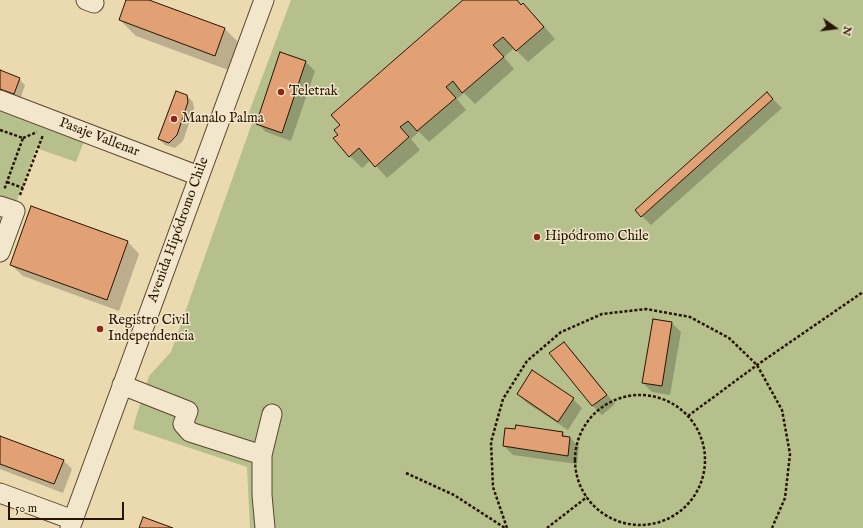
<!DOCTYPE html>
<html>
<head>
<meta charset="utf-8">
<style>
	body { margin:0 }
	#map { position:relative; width:863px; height:528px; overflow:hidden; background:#ebdab0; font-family:"IM FELL English",serif }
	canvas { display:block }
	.north { position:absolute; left:815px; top:8px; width:40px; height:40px; -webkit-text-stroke:3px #f2e7cc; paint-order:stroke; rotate:104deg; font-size:11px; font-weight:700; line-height:16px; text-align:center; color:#291401 }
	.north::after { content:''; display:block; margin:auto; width:14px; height:18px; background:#291401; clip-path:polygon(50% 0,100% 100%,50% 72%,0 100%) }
	.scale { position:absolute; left:8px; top:502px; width:116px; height:18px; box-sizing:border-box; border:2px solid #291401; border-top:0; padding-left:5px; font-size:12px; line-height:14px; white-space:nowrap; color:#291401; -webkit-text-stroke:3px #f2e7cc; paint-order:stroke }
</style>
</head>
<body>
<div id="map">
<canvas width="863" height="528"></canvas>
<div class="north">N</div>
<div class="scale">50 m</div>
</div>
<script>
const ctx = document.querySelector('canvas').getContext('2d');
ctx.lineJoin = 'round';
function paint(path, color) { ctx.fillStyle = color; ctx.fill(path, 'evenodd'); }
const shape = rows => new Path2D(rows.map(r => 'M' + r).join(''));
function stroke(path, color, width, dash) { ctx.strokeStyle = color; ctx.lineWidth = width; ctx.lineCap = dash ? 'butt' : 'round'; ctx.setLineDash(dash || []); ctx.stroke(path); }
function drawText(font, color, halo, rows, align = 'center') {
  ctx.font = font + ' "IM FELL English",serif'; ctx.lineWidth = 3; ctx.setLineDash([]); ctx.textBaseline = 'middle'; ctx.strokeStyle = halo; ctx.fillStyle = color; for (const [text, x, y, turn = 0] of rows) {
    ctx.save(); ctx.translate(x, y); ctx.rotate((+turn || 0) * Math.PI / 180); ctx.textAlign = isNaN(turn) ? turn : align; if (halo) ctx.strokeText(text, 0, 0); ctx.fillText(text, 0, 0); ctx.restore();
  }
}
paint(shape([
	[291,0,863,0,863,528,250,528,247,467,133,429,136,417,149,376,171,352,252,123,248,115],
	[0,107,85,139,76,162,36,148,0,247]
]), '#b5c08d');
paint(shape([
	[127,0,146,0,225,29,241,45,231,71,136,36,120,20],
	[465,0,517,0,522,5,523,4,535,16,555,39,528,62,514,48,504,57,514,69,475,104,464,93,457,99,466,110,429,142,419,132,411,139,420,150,387,178,371,160,362,168,350,156],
	[281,53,306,62,315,71,291,141,266,132,257,123],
	[0,72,19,79,25,85,20,100,0,92],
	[767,93,782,108,651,225,642,216],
	[187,96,193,102,194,109,183,141,175,148,165,145,159,139],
	[128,242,139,254,119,311,23,276,11,265],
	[654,320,672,323,681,332,670,395,652,392,643,383],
	[564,343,573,352,615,404,602,415,593,406,551,354],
	[518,394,573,399,582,408,568,430,527,403],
	[516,430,562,433,567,438,570,438,579,447,577,464,513,455,504,446],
	[0,437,63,460,72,469,63,493,0,469]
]), '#0003');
const building = shape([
	[126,0,149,0,225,28,215,56,119,20,126,0],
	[463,0,517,0,521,5,523,3,544,27,516,51,503,37,493,45,504,57,462,93,453,81,446,87,456,98,417,131,408,121,400,127,409,137,375,167,359,148,349,157,333,138,338,135,334,130,340,125,331,115,463,0],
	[280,52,306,61,282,133,256,124,280,52],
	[0,70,20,78,14,94,0,89,0,70],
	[176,91,187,95,188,102,177,135,169,143,158,139,176,91],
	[767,92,773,99,641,217,635,210,767,92],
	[31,206,128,241,107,300,10,265,31,206],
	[653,319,672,322,662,386,642,383,653,319],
	[564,342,607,395,592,406,549,353,564,342],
	[532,370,574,398,558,422,517,394,532,370],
	[516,425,563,432,562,436,570,437,568,456,503,446,505,428,515,429,516,425],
	[0,436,64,460,54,484,0,464,0,436],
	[143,517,173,528,139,528,143,517]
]);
paint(building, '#e2a174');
stroke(building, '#291401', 1);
const minor = shape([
	[86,0,94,3],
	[0,100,199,176],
	[0,206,15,211,0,252],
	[122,385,188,411,183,424,190,432,262,455],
	[0,493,73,520],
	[70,528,264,0],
	[265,528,262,495,262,455,272,414]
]);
stroke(minor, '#5a462d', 21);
stroke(shape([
	[0,130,23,138,4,190],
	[23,138,37,132],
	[7,182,23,188],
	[20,195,43,135],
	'575 460a65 65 0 1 1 130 0a65 65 0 1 1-130 0Z',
	[688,416,757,365,863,292],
	[406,473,454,495,505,528],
	[507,528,493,487,491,442,503,399,527,361,561,332,602,314,646,309,690,317,729,338,757,365,782,410,790,454,785,498,772,528],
	[547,528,587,497]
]), '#291401', 2.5, [3, 2]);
stroke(minor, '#f2e7cc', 19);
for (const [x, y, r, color] of [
	[281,92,4,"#8f2418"],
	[174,119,4,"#8f2418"],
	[537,237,4,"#8f2418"],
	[100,329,4,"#8f2418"]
]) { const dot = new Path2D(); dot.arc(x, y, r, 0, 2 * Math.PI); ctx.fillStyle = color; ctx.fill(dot); stroke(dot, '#f2e7cc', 1.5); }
drawText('14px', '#291401', '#f2e7cc', [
	["Teletrak",289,92],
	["Manalo Palma",182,119],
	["Hipódromo Chile",545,237],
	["Registro Civil",108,321],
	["Independencia",108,337]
], 'left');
drawText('14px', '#291401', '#f2e7cc', [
	["Pasaje Vallenar",99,138,21],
	["Avenida Hipódromo Chile",179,230,-70]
]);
</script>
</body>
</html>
